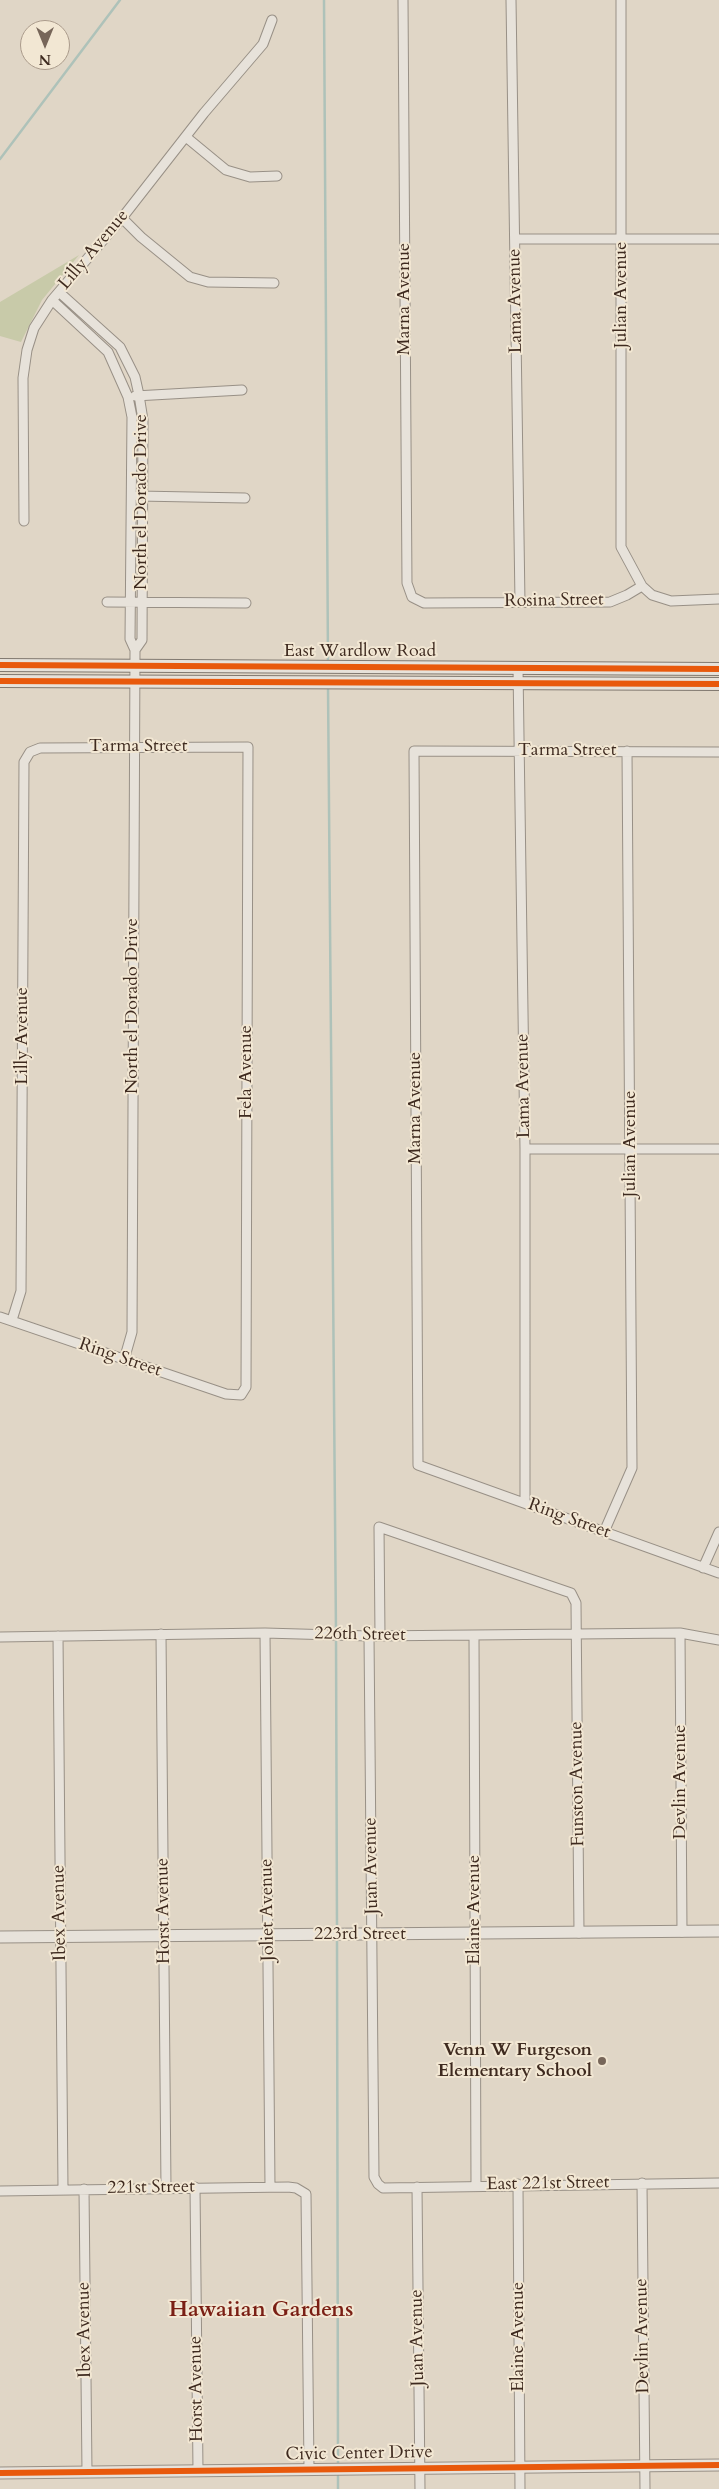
<!DOCTYPE html>
<html>
<head>
<meta charset="utf-8">
<style>
	body { margin:0 }
	#map { position:relative; width:719px; height:2489px; overflow:hidden; background:#e0d6c6; font-family:Cardo,serif }
	canvas { display:block }
	.north { position:absolute; left:20px; top:20px; width:50px; height:50px; box-sizing:border-box; background:#f2e7d3; border:1px solid #aa9b8b; border-radius:50%; rotate:180deg; font-size:14px; font-weight:700; line-height:20px; text-align:center; color:#3e2a1f }
	.north::after { content:''; display:block; margin:auto; width:18px; height:22px; background:#776659; clip-path:polygon(50% 0,100% 100%,50% 72%,0 100%) }
</style>
</head>
<body>
<div id="map">
<canvas width="719" height="2489"></canvas>
<div class="north">N</div>
</div>
<script>
const ctx = document.querySelector('canvas').getContext('2d');
ctx.lineJoin = 'round';
function paint(path, color) { ctx.fillStyle = color; ctx.fill(path, 'evenodd'); }
const shape = rows => new Path2D(rows.map(r => 'M' + r).join(''));
function stroke(path, color, width, dash) { ctx.strokeStyle = color; ctx.lineWidth = width; ctx.lineCap = dash ? 'butt' : 'round'; ctx.setLineDash(dash || []); ctx.stroke(path); }
function drawText(font, color, halo, rows, align = 'center') {
  ctx.font = font + ' Cardo,serif'; ctx.lineWidth = 4; ctx.setLineDash([]); ctx.textBaseline = 'middle'; ctx.strokeStyle = halo; ctx.fillStyle = color; for (const [text, x, y, turn = 0] of rows) {
    ctx.save(); ctx.translate(x, y); ctx.rotate((+turn || 0) * Math.PI / 180); ctx.textAlign = isNaN(turn) ? turn : align; if (halo) ctx.strokeText(text, 0, 0); ctx.fillText(text, 0, 0); ctx.restore();
  }
}
paint(shape([
	[79,255,42,300,21,342,0,336,0,302]
]), '#c8caa9');
stroke(shape([
	[324,0,328,663],
	[0,159,120,0],
	[328,686,336,1633],
	[336,1638,337,1930],
	[337,1938,338,2465],
	[338,2473,338,2489]
]), '#aec2b9', 2.5);
const minor = shape([
	[403,0,407,583,412,597,424,603,610,602,627,595,642,586,652,595,671,601,719,599],
	[511,0,520,602],
	[621,0,621,547,642,586],
	[186,137,226,170,250,177,277,176],
	[122,218,141,237,190,277,208,282,274,283],
	[515,239,719,239],
	[59,292,120,347,135,377,139,395,143,420,142,640,135,650],
	[52,300,108,352,128,397,132,417,130,639,135,650,132,1332,124,1360],
	[135,396,242,390],
	[138,496,245,498],
	[24,521,23,378,27,350,34,328,52,300,122,218,204,113,263,44,272,20],
	[107,602,246,603],
	[518,668,525,1149,525,1503],
	[719,752,414,751,418,1465,719,1573],
	[525,1149,719,1149],
	[0,1317,226,1394,241,1395,246,1387,248,747,40,748,30,752,24,762,21,1291,12,1320],
	[604,1532,632,1468,627,751],
	[703,1568,719,1532],
	[265,1633,270,2187],
	[680,1633,682,1932],
	[161,1634,166,2188],
	[474,1635,476,2185],
	[58,1636,63,2189],
	[369,1636,374,2177,378,2184,383,2188,719,2183],
	[380,1636,379,1527,571,1593,576,1603,579,1933],
	[0,1637,265,1633,369,1636,680,1633,719,1640],
	[642,2183,645,2489],
	[518,2184,520,2489],
	[195,2187,198,2471],
	[417,2187,420,2489],
	[84,2189,87,2472],
	[0,2191,288,2187,296,2188,306,2194,309,2469]
]);
const tertiary = shape([
	[0,1937,719,1931],
	[0,2473,719,2465]
]);
const secondary = shape([
	[0,665,719,669],
	[0,681,719,684]
]);
stroke(minor, '#989086', 11);
stroke(tertiary, '#989086', 13);
stroke(secondary, '#817970', 14);
stroke(minor, '#e7e2da', 9);
stroke(tertiary, '#e7e2da', 11);
stroke(secondary, '#e7e2da', 12);
stroke(shape([
	[0,665,719,669],
	[0,681,719,684],
	[0,2473,719,2465]
]), '#e8590c', 6);
for (const [x, y, r, color] of [
	[602,2061,5,"#776659"]
]) { const dot = new Path2D(); dot.arc(x, y, r, 0, 2 * Math.PI); ctx.fillStyle = color; ctx.fill(dot); stroke(dot, '#f2e7d3', 2); }
drawText('18px', '#3e2a1f', '#f2e7d3', [
	["Lilly Avenue",94,250,-50],
	["Julian Avenue",622,295,-90],
	["Marna Avenue",405,299,-90],
	["Lama Avenue",516,301,-91],
	["North el Dorado Drive",142,502,-90],
	["Rosina Street",554,601,-1],
	["East Wardlow Road",360,652],
	["Tarma Street",138,747],
	["Tarma Street",567,751],
	["North el Dorado Drive",133,1006,-90],
	["Lilly Avenue",23,1036,-90],
	["Fela Avenue",247,1072,-90],
	["Lama Avenue",524,1086,-91],
	["Marna Avenue",416,1108,-90],
	["Julian Avenue",631,1144,-90],
	["Ring Street",120,1358,19],
	["Ring Street",569,1519,20],
	["226th Street",360,1635,1],
	["Devlin Avenue",681,1782,-90],
	["Funston Avenue",578,1784,-91],
	["Juan Avenue",372,1866,-91],
	["Joliet Avenue",268,1910,-91],
	["Elaine Avenue",475,1910,-90],
	["Horst Avenue",164,1911,-91],
	["Ibex Avenue",60,1913,-91],
	["223rd Street",360,1935],
	["East 221st Street",548,2184,-1],
	["221st Street",151,2188,-1],
	["Ibex Avenue",85,2330,-91],
	["Devlin Avenue",643,2336,-91],
	["Elaine Avenue",519,2337,-90],
	["Juan Avenue",418,2338,-91],
	["Horst Avenue",197,2389,-91],
	["Civic Center Drive",359,2454,-1]
]);
drawText('bold 18px', '#3e2a1f', '#f2e7d3', [
	["Venn W Furgeson",592,2051],
	["Elementary School",592,2072]
], 'right');
drawText('bold 22px', '#7a1f14', '#f2e7d3', [
	["Hawaiian Gardens",261,2311]
]);
</script>
</body>
</html>
